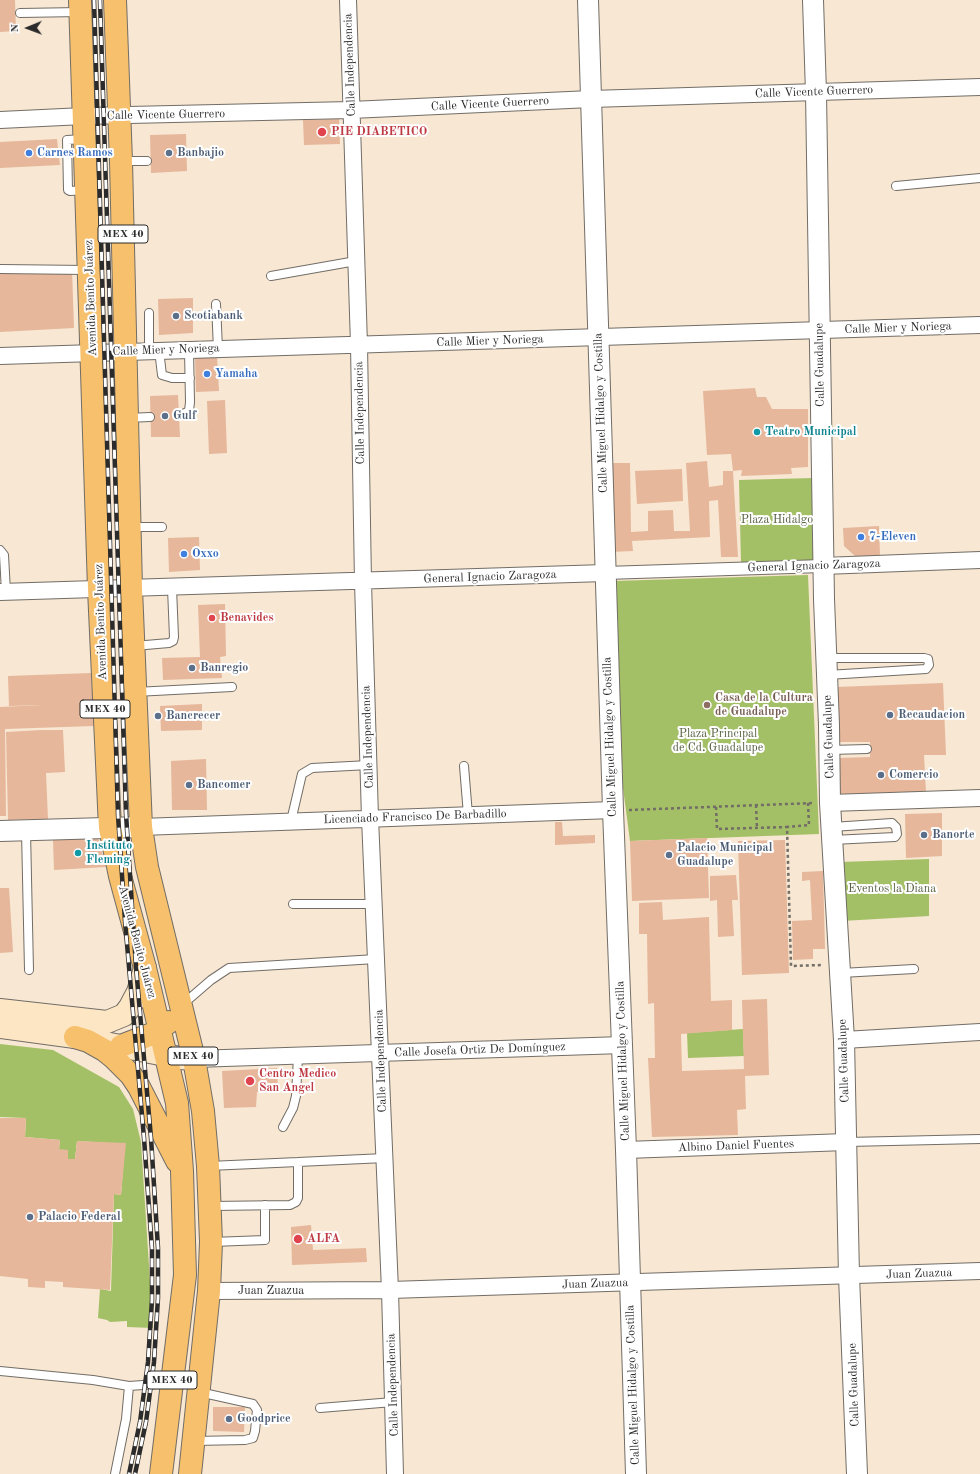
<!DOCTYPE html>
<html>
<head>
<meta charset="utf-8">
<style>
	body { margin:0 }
	#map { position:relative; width:980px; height:1474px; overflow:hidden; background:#f7e7d3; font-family:"Old Standard TT",serif }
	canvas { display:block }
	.north { position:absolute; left:8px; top:8px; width:40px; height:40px; -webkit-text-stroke:3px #fff; paint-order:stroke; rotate:269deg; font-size:11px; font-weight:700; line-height:16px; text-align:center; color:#2b2b2b }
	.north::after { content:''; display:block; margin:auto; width:14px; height:18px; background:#2b2b2b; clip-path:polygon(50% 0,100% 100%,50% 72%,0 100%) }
</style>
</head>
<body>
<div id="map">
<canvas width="980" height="1474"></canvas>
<div class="north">N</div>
</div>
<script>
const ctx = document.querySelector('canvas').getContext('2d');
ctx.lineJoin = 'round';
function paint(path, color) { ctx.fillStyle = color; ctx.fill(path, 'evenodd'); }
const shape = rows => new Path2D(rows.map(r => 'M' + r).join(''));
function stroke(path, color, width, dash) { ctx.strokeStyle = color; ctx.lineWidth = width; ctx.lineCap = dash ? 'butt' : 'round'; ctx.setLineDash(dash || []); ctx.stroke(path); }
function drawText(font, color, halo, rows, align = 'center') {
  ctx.font = font + ' "Old Standard TT",serif'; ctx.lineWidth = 4; ctx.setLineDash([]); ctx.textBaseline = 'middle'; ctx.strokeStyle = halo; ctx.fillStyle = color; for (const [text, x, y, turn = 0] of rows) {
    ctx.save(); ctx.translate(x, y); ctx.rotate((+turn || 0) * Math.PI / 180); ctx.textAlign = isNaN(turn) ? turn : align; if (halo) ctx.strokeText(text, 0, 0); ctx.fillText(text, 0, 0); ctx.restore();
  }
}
paint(shape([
	[813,478,815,560,741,562,739,480],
	[808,575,819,834,630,841,623,788,617,619,614,581],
	[929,859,929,916,842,921,840,862],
	[743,1029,744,1056,688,1058,687,1033],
	[0,1044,53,1050,119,1087,133,1109,141,1142,153,1328,127,1327,127,1321,110,1322,107,1320,98,1318,100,1289,111,1291,114,1194,121,1195,125,1144,77,1141,75,1159,68,1159,59,1149,60,1140,25,1137,26,1118,0,1117]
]), '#a4c066');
paint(shape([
	[0,0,15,0,16,31,0,32],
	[339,119,340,144,304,145,303,120],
	[186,134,187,171,151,173,150,135],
	[57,139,60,165,0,168,0,142],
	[72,270,74,328,0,332,0,272],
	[193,298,193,333,159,335,158,299],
	[217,356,219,391,196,392,195,357],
	[755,388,757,397,766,397,772,409,808,409,808,467,791,468,792,474,741,476,742,470,733,471,738,557,721,557,718,500,709,501,710,537,632,541,633,551,611,552,608,463,630,463,631,532,648,531,648,511,673,510,674,531,690,531,686,463,707,461,709,487,723,485,723,471,733,471,731,454,707,455,703,391],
	[178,395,180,437,151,437,150,396],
	[225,400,227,453,209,454,207,401],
	[682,469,683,501,637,504,635,471],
	[879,526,880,556,856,557,844,546,843,528],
	[199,537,200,570,169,572,168,538],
	[225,604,226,656,220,657,222,678,163,680,162,658,200,657,198,605],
	[91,673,94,726,5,729,6,816,0,816,0,707,42,705,9,706,8,676],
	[943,683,946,755,924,755,926,792,838,794,837,758,870,757,870,742,836,742,836,687],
	[202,704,202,730,161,731,160,706],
	[41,730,63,730,65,772,46,773,48,819,8,820,6,732],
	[206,759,207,810,172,810,171,761],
	[942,813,942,856,906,858,905,814],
	[555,822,562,822,563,836,595,835,595,843,555,845],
	[98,838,106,867,54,870,53,840],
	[707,838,709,898,632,901,630,841],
	[785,840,789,973,742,975,738,841],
	[823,871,825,949,813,949,813,959,793,960,792,921,812,920,810,880,802,881,802,872],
	[736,875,738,900,732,900,734,936,718,937,717,900,710,901,710,876],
	[0,888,9,888,13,952,0,953],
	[662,902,663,920,709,917,711,1001,732,1000,732,1030,681,1034,682,1071,744,1069,742,1000,767,999,769,1075,745,1076,746,1109,737,1110,738,1135,652,1137,648,1058,655,1058,654,1003,648,1004,647,934,639,934,639,903],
	[277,1068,278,1090,257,1092,256,1107,224,1108,222,1071],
	[0,1118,26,1118,25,1137,60,1140,59,1149,68,1150,68,1159,75,1159,77,1141,126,1143,121,1195,114,1194,110,1290,63,1287,63,1282,45,1281,45,1288,28,1287,28,1279,0,1276],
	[311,1225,313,1250,366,1248,367,1262,292,1265,291,1227],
	[213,1407,245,1407,244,1432,213,1431]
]), '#e6b79a');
const service = shape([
	[20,13,80,12],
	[84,139,67,140,68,190,70,191,86,190],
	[122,161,147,161],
	[896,186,980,178],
	[0,269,87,270],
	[271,276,356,261],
	[216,304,218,349],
	[149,313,149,351],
	[159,350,162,375,172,378,190,378],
	[179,415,185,413,189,411,190,402,189,350],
	[127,418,150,417],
	[131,527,162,527],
	[0,550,4,555,6,592],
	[134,646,169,643,173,641,174,637,172,588],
	[826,658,924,658,928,659,929,665,926,669,827,675],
	[135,692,232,687],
	[830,750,867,749],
	[464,766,468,815],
	[291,821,302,774,312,768,369,765],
	[832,827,892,823,896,827,897,834,895,837,832,840],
	[26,831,29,970],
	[293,904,374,904],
	[841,973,914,969],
	[182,1005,211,980,229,968,376,959],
	[283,1127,293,1108,296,1096,298,1056],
	[847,1142,980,1139],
	[209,1166,298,1162],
	[211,1206,290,1205,296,1202,298,1198,298,1162,385,1158],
	[212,1242,265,1240,265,1205],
	[0,1371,93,1380,129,1386,126,1419,115,1474],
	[129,1386,171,1383],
	[320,1408,393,1402],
	[194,1441,245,1440,253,1438,255,1431,257,1410,253,1404,199,1392]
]);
const pedestrian = shape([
	[605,573,823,566]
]);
const minor = shape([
	[348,0,359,345,363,582,370,818,390,1290,395,1474],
	[0,120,84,116,351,110,591,99,980,87],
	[0,356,980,325],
	[823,566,980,560],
	[0,592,605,573],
	[830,803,980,798],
	[141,827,613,810],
	[844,1040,980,1032],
	[194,1059,623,1045],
	[626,1150,846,1142],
	[209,1291,390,1290,980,1271]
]);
const tertiary = shape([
	[588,0,613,810,626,1150,636,1474],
	[813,0,816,93,824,599,829,725,830,803,844,1040,849,1276,857,1474],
	[0,831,141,827]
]);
const secondary = shape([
	[0,1010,107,1022,124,1015,130,1007,138,992,145,968],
	[0,1027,75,1037,180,1058,194,1059]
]);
const primary = shape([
	[80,0,99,589,110,828,120,876,145,968,177,1103,182,1171,185,1275,161,1474],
	[115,0,121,161,131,589,141,827,147,867,194,1059,203,1111,208,1166,211,1242,209,1291,190,1474],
	[75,1037,88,1041,104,1050,114,1058,131,1075,139,1087,177,1161],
	[121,1046,152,1034,169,1022]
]);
stroke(service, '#726d66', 10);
stroke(pedestrian, '#726d66', 14);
stroke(minor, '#726d66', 18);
stroke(tertiary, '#726d66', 22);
stroke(secondary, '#726d66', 24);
stroke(primary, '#726d66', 24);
stroke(shape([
	[808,803,809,825,787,827,791,966,822,965],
	[756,805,757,828],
	[716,807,717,829,787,827],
	[629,810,814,803]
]), '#726d66', 2.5, [3, 3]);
stroke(service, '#fff', 8);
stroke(pedestrian, '#fff', 12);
stroke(minor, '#fff', 16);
stroke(tertiary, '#fff', 20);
stroke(secondary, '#fce6c4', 22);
stroke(primary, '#f7c06c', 22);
const rail = shape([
	[94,0,118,815,125,921,144,1138,152,1249,152,1300,148,1362,140,1422,129,1474],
	[100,0,126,814,136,967,151,1138,158,1248,158,1298,154,1362,146,1422,135,1474]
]);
stroke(rail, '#2b2b2b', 4.5);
stroke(rail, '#fff', 3, [9]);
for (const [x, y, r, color] of [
	[322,132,5,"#e0444e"],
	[29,153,4,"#3f7fe0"],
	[169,153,4,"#5c6f8a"],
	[176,316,4,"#5c6f8a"],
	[207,374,4,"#3f7fe0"],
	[165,416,4,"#5c6f8a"],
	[757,432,4,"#0f9aa8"],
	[861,537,4,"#3f7fe0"],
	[184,554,4,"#3f7fe0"],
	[212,618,4,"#e0444e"],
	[192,668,4,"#5c6f8a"],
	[707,705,4,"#8d6e63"],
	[890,715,4,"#5c6f8a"],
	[158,716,4,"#5c6f8a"],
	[881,775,4,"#5c6f8a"],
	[189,785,4,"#5c6f8a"],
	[924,835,4,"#5c6f8a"],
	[78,853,4,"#0f9aa8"],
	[669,855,4,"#5c6f8a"],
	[250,1081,5,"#e0444e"],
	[30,1217,4,"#5c6f8a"],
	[298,1239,5,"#e0444e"],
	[229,1419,4,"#5c6f8a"]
]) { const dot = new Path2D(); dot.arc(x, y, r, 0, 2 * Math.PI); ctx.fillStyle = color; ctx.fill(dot); stroke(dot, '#fff', 1.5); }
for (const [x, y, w] of [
	[123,234,50],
	[105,709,50],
	[193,1056,50],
	[172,1380,50]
]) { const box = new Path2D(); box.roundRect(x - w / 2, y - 9, w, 18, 3); ctx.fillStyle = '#fff'; ctx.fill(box); stroke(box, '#2b2b2b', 1); }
drawText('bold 11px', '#2b2b2b', null, [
	["MEX 40",123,234],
	["MEX 40",105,709],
	["MEX 40",193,1056],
	["MEX 40",172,1380]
]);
drawText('12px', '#2b2b2b', '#fff', [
	["Calle Independencia",350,65,-92],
	["Calle Vicente Guerrero",814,92,-2],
	["Calle Vicente Guerrero",490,104,-3],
	["Calle Vicente Guerrero",166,115,-1],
	["Avenida Benito Juárez",91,298,-92],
	["Calle Mier y Noriega",898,328,-2],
	["Calle Mier y Noriega",490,341,-2],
	["Calle Mier y Noriega",166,350,-2],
	["Calle Guadalupe",820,365,-91],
	["Calle Independencia",360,413,-91],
	["Calle Miguel Hidalgo y Costilla",601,413,-92],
	["General Ignacio Zaragoza",814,566,-2],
	["General Ignacio Zaragoza",490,577,-2],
	["Avenida Benito Juárez",101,622,-92],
	["Calle Independencia",368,737,-92],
	["Calle Miguel Hidalgo y Costilla",610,737,-92],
	["Calle Guadalupe",829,737,-92],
	["Licenciado Francisco De Barbadillo",415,817,-2],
	["Avenida Benito Juárez",137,942,75],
	["Calle Josefa Ortiz De Domínguez",480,1050,-2],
	["Calle Independencia",381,1061,-92],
	["Calle Miguel Hidalgo y Costilla",623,1061,-92],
	["Calle Guadalupe",844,1061,-92],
	["Albino Daniel Fuentes",736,1146,-2],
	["Juan Zuazua",919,1274,-2],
	["Juan Zuazua",595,1284,-2],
	["Juan Zuazua",271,1291],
	["Calle Independencia",393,1385,-92],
	["Calle Miguel Hidalgo y Costilla",633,1385,-92],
	["Calle Guadalupe",854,1385,-92]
]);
drawText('bold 12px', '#be3a42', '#fff', [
	["PIE DIABETICO",331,132],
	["Benavides",220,618],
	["Centro Medico",259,1074],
	["San Angel",259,1088],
	["ALFA",307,1239]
], 'left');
drawText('bold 12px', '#366cbe', '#fff', [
	["Carnes Ramos",37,153],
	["Yamaha",215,374],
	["7-Eleven",869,537],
	["Oxxo",192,554]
], 'left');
drawText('bold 12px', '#4e5e75', '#fff', [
	["Banbajio",177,153],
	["Scotiabank",184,316],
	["Gulf",173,416],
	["Banregio",200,668],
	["Recaudacion",898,715],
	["Bancrecer",166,716],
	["Comercio",889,775],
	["Bancomer",197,785],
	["Banorte",932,835],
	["Palacio Municipal",677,848],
	["Guadalupe",677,862],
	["Palacio Federal",38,1217],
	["Goodprice",237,1419]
], 'left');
drawText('bold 12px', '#0d838f', '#fff', [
	["Teatro Municipal",765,432],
	["Instituto",86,846],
	["Fleming",86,860]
], 'left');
drawText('12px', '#555f40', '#fff', [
	["Plaza Hidalgo",777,520],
	["Plaza Principal",718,734],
	["de Cd. Guadalupe",718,748],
	["Eventos la Diana",892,889]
]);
drawText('bold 12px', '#785e54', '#fff', [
	["Casa de la Cultura",715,698],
	["de Guadalupe",715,712]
], 'left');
</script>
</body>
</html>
